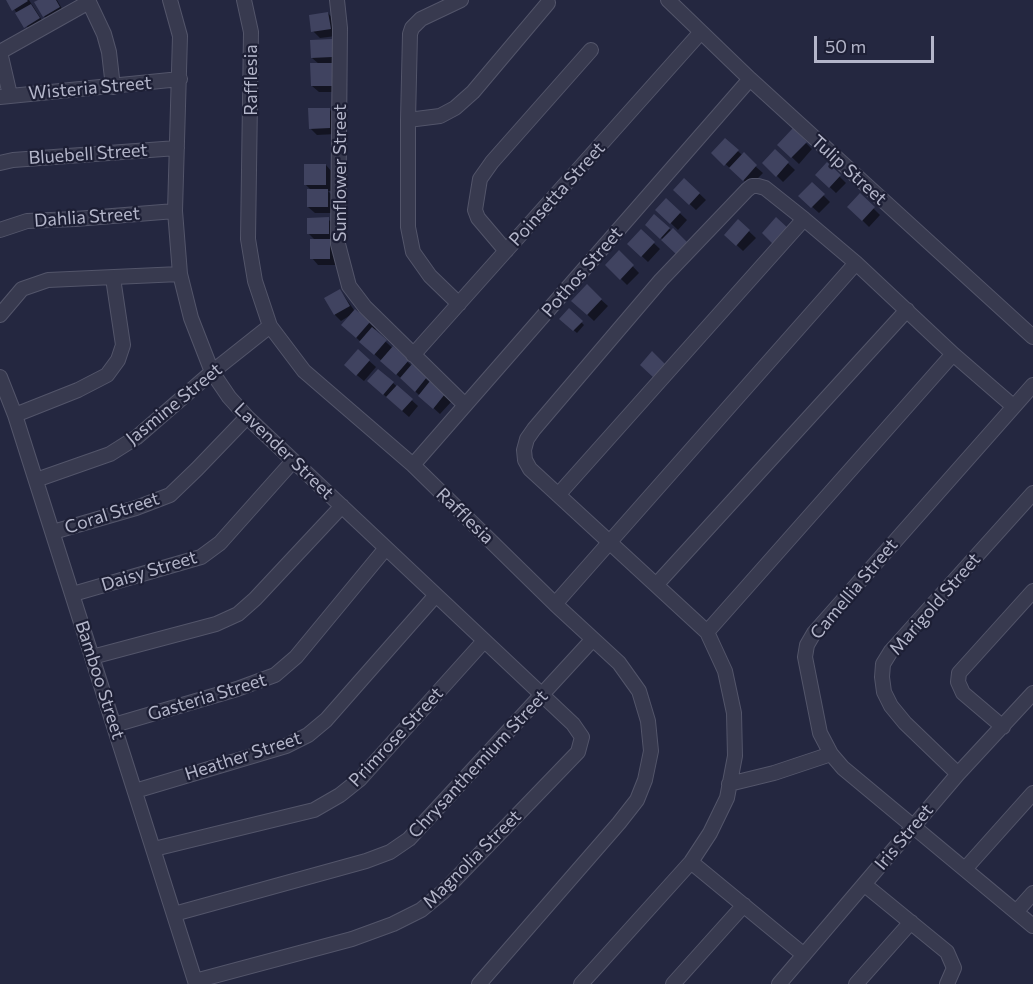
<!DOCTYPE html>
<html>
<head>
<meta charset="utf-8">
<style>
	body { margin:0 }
	#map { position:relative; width:1033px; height:984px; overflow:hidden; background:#242740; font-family:Commissioner,sans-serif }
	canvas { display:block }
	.scale { position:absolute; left:814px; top:36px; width:120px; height:27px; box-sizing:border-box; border:3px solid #b4b6ca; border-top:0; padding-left:8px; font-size:18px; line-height:21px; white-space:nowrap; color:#b4b6ca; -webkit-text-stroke:4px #1d1f35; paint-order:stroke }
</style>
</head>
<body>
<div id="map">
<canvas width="1033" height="984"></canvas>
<div class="scale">50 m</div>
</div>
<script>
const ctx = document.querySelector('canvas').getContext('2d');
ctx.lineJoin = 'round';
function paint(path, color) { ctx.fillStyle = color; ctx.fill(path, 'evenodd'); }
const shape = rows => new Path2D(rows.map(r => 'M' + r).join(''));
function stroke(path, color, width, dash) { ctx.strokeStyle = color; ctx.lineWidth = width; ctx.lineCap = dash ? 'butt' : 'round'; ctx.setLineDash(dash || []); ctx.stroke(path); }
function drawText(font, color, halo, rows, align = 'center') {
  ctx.font = font + ' Commissioner,sans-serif'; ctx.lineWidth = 4.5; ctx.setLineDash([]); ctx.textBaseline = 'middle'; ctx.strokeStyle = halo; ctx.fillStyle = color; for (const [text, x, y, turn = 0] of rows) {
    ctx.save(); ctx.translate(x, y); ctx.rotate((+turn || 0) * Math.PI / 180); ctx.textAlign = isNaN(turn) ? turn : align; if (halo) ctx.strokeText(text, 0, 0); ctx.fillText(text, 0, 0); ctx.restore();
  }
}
paint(shape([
	[7,0,29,0,45,25,32,33],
	[41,0,57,0,65,14,51,23,44,16],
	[328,13,334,20,336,36,320,38,313,31],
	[331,41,338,47,338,63,330,64,338,71,338,92,319,92,312,86,319,64,312,58],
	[330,110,336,116,336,134,317,135,310,128],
	[793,130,812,149,799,164,779,145],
	[725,140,763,173,750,186,713,153],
	[775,151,795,170,783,182,764,163],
	[827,164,846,183,836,193,817,175],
	[326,165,332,172,332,191,328,191,334,197,334,213,315,213,308,207,312,191,305,184],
	[685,180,706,200,696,210,675,190],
	[812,184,830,202,819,213,800,196],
	[860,195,880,215,869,227,849,207],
	[666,200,687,220,678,230,657,210],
	[655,216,693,250,684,260,647,224],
	[328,219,335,226,335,240,328,240,336,247,336,265,318,265,312,258,316,241,308,233],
	[738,221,756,238,743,251,726,235],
	[641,231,660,249,648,262,629,244],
	[619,252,639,273,627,285,607,265],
	[587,287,608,306,594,321,573,301],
	[340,290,354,310,376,329,374,331,451,402,440,414,349,331,349,316,341,321,335,315,326,299],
	[569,310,584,325,577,333,561,319],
	[358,351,376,367,364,381,352,371],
	[393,383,418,406,409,417,375,387]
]), '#0007');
paint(shape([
	[6,0,27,0,28,1,12,11],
	[38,0,56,0,60,7,43,17,34,2],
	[31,4,40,18,24,28,15,13],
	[328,12,331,29,311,32,309,15],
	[332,39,332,57,311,58,310,40],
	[310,63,332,63,332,86,311,86],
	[308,108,330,108,330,128,309,129],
	[793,128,807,142,791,158,777,145],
	[725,138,739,150,724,166,711,153],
	[775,149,789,162,776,177,762,163],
	[744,152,757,165,743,181,729,168],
	[827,162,841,175,829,188,815,175],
	[304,164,326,164,326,185,304,185],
	[684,178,700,193,689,205,673,190],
	[812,182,825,194,811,208,798,196],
	[307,189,328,189,328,207,307,207],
	[860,193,875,207,862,221,847,207],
	[666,198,681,212,670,224,655,210],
	[654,214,670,228,660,239,645,225],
	[329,217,329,234,307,234,307,218],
	[776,217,790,230,775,246,762,233],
	[738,219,750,230,736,246,724,235],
	[673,228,687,242,676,254,661,240],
	[641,229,655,242,641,257,627,244],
	[310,239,330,239,330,259,310,259],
	[619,250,634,265,620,280,605,265],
	[587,284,602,299,587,315,571,301],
	[340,289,350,306,334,315,324,298],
	[569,308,583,321,573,331,559,319],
	[355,309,370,322,356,338,341,325],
	[372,327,387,340,374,355,359,342],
	[393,346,409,360,396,375,380,361],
	[358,349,370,360,356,376,344,365],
	[652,351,666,365,654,378,640,365],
	[412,364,427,377,415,392,400,378],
	[378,369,394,382,383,395,367,381],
	[430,381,445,394,433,409,418,396],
	[397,385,413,399,402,411,386,397]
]), '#404360');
const street = shape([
	[88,0,104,34,109,52,113,87],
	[170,0,180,36,175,211,180,274,191,318,212,372,229,397,247,417,573,724,582,737,578,752,444,891,421,910,393,924,352,939,195,981],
	[244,0,251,32,248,239,255,281,270,326,304,371,413,465,555,604,619,663,639,691,648,721,651,751,645,780,637,800,619,823,479,984],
	[337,0,340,28,338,244,349,286,365,307,465,405],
	[668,0,750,79,1033,337],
	[0,52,89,2],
	[0,52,10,95],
	[0,97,180,79],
	[408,120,440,116,455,108,473,92,548,3],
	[0,163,13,160,177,148],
	[0,230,27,221,75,219,175,211],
	[506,251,478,218,475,210,480,179,492,162,591,50],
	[459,304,430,276,413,252,408,227,408,120,410,34,412,28,421,19,461,0],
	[0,315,22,289,48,280,180,274],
	[413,355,701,32],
	[0,377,15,415,196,984],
	[1033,385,814,633,807,645,805,657,820,733,831,754,843,768,1033,926],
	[15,415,78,390,107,375,118,360,123,345,113,278],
	[413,465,750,79],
	[36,480,110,454,137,437,212,372,270,326],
	[558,495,804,219],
	[53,532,136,508,170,495,197,469,247,417],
	[656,585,907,310],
	[73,594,201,557,220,543,293,461],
	[555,604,856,263],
	[707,632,953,354],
	[92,657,216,624,238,614,255,599,342,506],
	[114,725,237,689,275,675,296,657,386,548],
	[1003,727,963,693,958,682,959,673,1033,591],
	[958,774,905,723,891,706,884,692,882,677,883,664,891,651,1033,493],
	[729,784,774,773,831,754],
	[135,791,286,746,308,735,326,720,436,595],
	[154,849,314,810,340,795,360,779,484,641],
	[691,862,804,955],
	[965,869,1033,793],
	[865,885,947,952,954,968,947,984],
	[1016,912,1033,893],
	[174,914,366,861,390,852,409,839,593,639],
	[581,984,691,862,710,833,727,798,735,756,734,713,725,671,707,632,530,469,525,460,524,450,527,439,534,429,661,280,747,190,752,186,758,186,765,188,804,219,856,263,953,354,1013,406],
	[673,984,744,905],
	[779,984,958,774,1033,693],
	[856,984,911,922]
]);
stroke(street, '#53556a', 16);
stroke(street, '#383a4f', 14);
drawText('18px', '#b4b6ca', '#1d1f35', [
	["Rafflesia",251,80,-90],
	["Wisteria Street",90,88,-5],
	["Bluebell Street",88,154,-4],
	["Tulip Street",849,170,42],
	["Sunflower Street",340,173,-90],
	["Poinsetta Street",557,194,-48],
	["Dahlia Street",87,217,-4],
	["Pothos Street",582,272,-49],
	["Jasmine Street",174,404,-39],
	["Lavender Street",284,451,44],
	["Coral Street",112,513,-18],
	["Rafflesia",465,516,44],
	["Daisy Street",149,571,-17],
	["Camellia Street",854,589,-50],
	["Marigold Street",935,604,-49],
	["Bamboo Street",100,680,72],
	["Gasteria Street",207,697,-17],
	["Primrose Street",396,737,-47],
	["Heather Street",243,756,-18],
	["Chrysanthemium Street",478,764,-47],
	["Iris Street",904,837,-50],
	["Magnolia Street",472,859,-45]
]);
</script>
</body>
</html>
